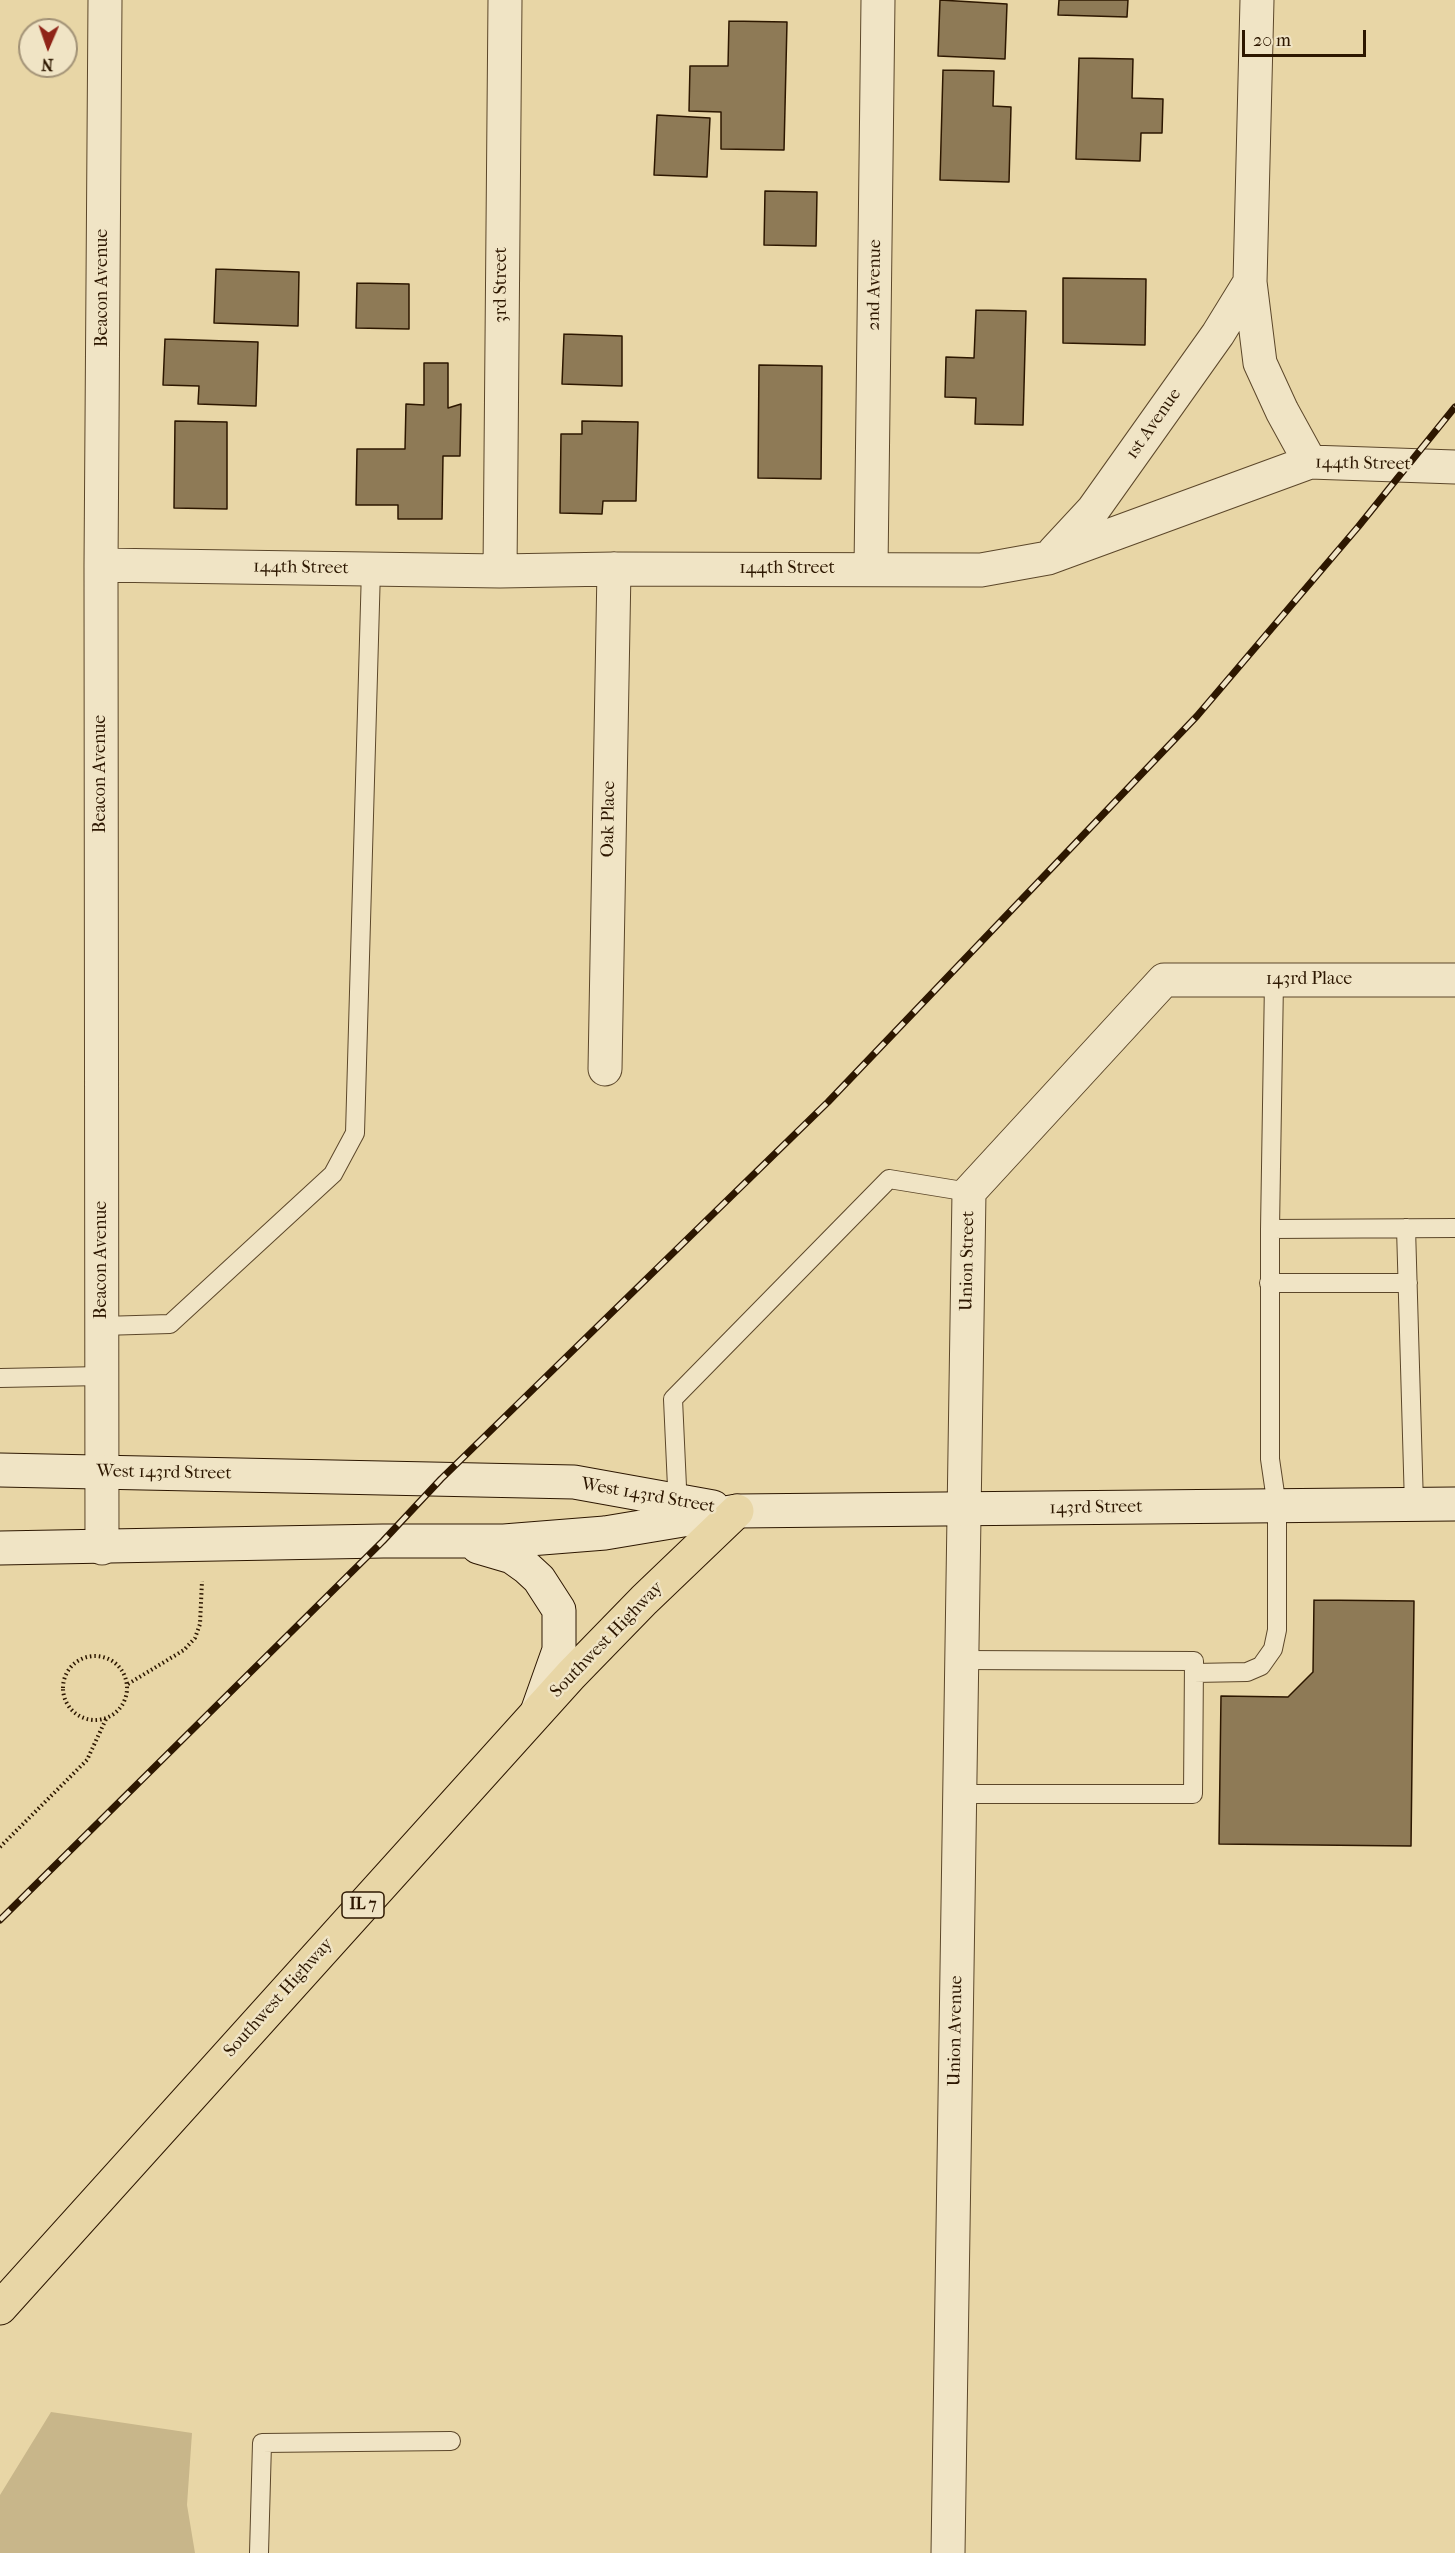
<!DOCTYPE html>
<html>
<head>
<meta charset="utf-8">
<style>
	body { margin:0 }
	#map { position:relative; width:1455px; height:2553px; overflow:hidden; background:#e8d6a6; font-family:"IM FELL French Canon",serif }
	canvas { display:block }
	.north { position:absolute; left:18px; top:18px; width:60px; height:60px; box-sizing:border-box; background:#f0e4c5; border:2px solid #a29276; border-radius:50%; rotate:182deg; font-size:16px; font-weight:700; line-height:24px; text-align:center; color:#2d1700 }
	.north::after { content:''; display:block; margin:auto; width:21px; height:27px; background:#8f2418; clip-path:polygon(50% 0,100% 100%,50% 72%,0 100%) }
	.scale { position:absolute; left:1242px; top:30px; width:124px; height:27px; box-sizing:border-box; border:3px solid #2d1700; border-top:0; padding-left:8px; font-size:18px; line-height:21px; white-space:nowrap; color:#2d1700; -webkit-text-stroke:4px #f0e4c5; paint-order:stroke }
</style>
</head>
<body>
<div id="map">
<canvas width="1455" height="2553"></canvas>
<div class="north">N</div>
<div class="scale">20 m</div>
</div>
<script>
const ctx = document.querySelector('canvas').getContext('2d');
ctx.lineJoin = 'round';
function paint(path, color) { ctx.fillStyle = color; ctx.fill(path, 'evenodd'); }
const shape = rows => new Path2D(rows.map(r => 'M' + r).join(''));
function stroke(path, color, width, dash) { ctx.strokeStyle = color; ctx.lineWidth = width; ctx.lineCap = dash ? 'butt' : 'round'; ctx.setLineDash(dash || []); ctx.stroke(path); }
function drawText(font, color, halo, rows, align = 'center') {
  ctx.font = font + ' "IM FELL French Canon",serif'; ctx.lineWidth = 5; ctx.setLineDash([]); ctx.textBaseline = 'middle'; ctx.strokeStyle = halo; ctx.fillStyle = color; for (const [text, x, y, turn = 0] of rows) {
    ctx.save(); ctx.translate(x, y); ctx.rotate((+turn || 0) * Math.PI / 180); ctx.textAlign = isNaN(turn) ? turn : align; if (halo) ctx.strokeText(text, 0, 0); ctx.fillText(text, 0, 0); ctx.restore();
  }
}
paint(shape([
	[51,2412,192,2433,187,2505,195,2553,0,2553,0,2495]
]), '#c8b68a');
const building = shape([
	[940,0,1007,4,1005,59,938,56,940,0],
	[1059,0,1128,0,1127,17,1058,15,1059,0],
	[729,21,787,22,784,150,721,149,721,112,689,111,690,66,728,66,729,21],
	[1079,58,1133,59,1132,98,1163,99,1162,133,1141,133,1140,161,1076,159,1079,58],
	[943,70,994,71,993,106,1011,107,1009,182,940,180,943,70],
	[657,115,710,118,707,177,654,175,657,115],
	[765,191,817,192,816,246,764,245,765,191],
	[216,269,299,272,298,326,214,323,216,269],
	[1063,278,1146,279,1145,345,1063,343,1063,278],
	[357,283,409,284,409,329,356,328,357,283],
	[976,310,1026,311,1023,425,975,424,976,398,945,397,946,357,974,358,976,310],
	[564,334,622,336,622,386,562,384,564,334],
	[165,339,258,342,256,406,198,404,199,386,163,385,165,339],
	[424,363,448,363,448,408,461,404,460,456,443,456,442,519,398,519,398,505,356,505,357,449,405,449,406,404,424,405,424,363],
	[759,365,822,366,821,479,758,478,759,365],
	[175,421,227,422,227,509,174,508,175,421],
	[582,421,638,422,636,501,603,501,602,514,560,513,561,434,582,434,582,421],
	[1314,1600,1414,1601,1411,1846,1219,1844,1221,1696,1288,1697,1313,1672,1314,1600]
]);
paint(building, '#8e7a56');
stroke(building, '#2d1700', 1.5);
const lane = shape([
	[1406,1228,1414,1505],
	[1270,1229,1455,1228],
	[1269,1283,1408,1283],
	[102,1326,170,1324,333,1174,355,1133,371,569],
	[0,1378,102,1376],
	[678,1509,673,1399,889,1179,969,1192],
	[1194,1673,1247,1672,1261,1666,1273,1649,1277,1630,1277,1507,1270,1459,1270,1229,1274,981],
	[960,1794,1193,1794,1194,1661,962,1660],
	[259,2553,262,2443,451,2441]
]);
const street = shape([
	[1257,0,1250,282,1260,363,1282,411,1310,462],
	[1054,552,1093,510,1218,334,1250,282],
	[101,565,500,571,614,569,981,570,1048,558,1310,462,1455,467],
	[871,569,878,0],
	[500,571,505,0],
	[605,1069,614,569],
	[102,1548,101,565,105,0],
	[948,2553,969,1192,1164,980,1455,980]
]);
const secondary = shape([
	[0,1470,574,1482,713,1507],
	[478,1547,512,1557,526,1567,539,1579,559,1610,559,1650,537,1712],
	[0,1548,383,1541,504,1541,605,1533,737,1511,1455,1504]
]);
const primary = shape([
	[0,2308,571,1675,644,1600,737,1511]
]);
stroke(lane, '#5c472a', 20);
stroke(street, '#5c472a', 35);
stroke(secondary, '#2d1700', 35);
stroke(primary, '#2d1700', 35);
stroke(shape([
	'63 1688a32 32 0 1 1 64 0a32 32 0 1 1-64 0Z',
	[128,1684,184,1650,195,1638,200,1624,202,1581],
	[0,1847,87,1760,106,1719]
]), '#2d1700', 4, [1.5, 3]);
stroke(lane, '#f0e4c5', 18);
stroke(street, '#f0e4c5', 33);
stroke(secondary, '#f0e4c5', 33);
stroke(primary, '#e8d6a6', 33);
const rail = shape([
	[0,1920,383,1541,441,1479,828,1102,1197,716,1358,527,1455,407]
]);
stroke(rail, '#2d1700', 7);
stroke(rail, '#f0e4c5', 4.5, [14]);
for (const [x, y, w] of [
	[363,1905,42]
]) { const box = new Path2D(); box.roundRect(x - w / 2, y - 13, w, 26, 4.5); ctx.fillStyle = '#f0e4c5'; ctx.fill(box); stroke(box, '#2d1700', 1.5); }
drawText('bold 16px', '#2d1700', null, [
	["IL 7",363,1905]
]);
drawText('18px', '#2d1700', '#f0e4c5', [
	["3rd Street",502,285,-90],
	["2nd Avenue",875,285,-89],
	["Beacon Avenue",103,288,-90],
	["1st Avenue",1154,424,-55],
	["144th Street",1363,464,1],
	["144th Street",301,568,1],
	["144th Street",787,569],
	["Beacon Avenue",101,774,-90],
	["Oak Place",609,819,-89],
	["143rd Place",1309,980],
	["Beacon Avenue",102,1260,-90],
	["Union Street",968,1261,-89],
	["West 143rd Street",164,1473,1],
	["West 143rd Street",648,1496,10],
	["143rd Street",1096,1508,-1],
	["Southwest Highway",607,1640,-46],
	["Southwest Highway",279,1998,-48],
	["Union Avenue",956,2031,-89]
]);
</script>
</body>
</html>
